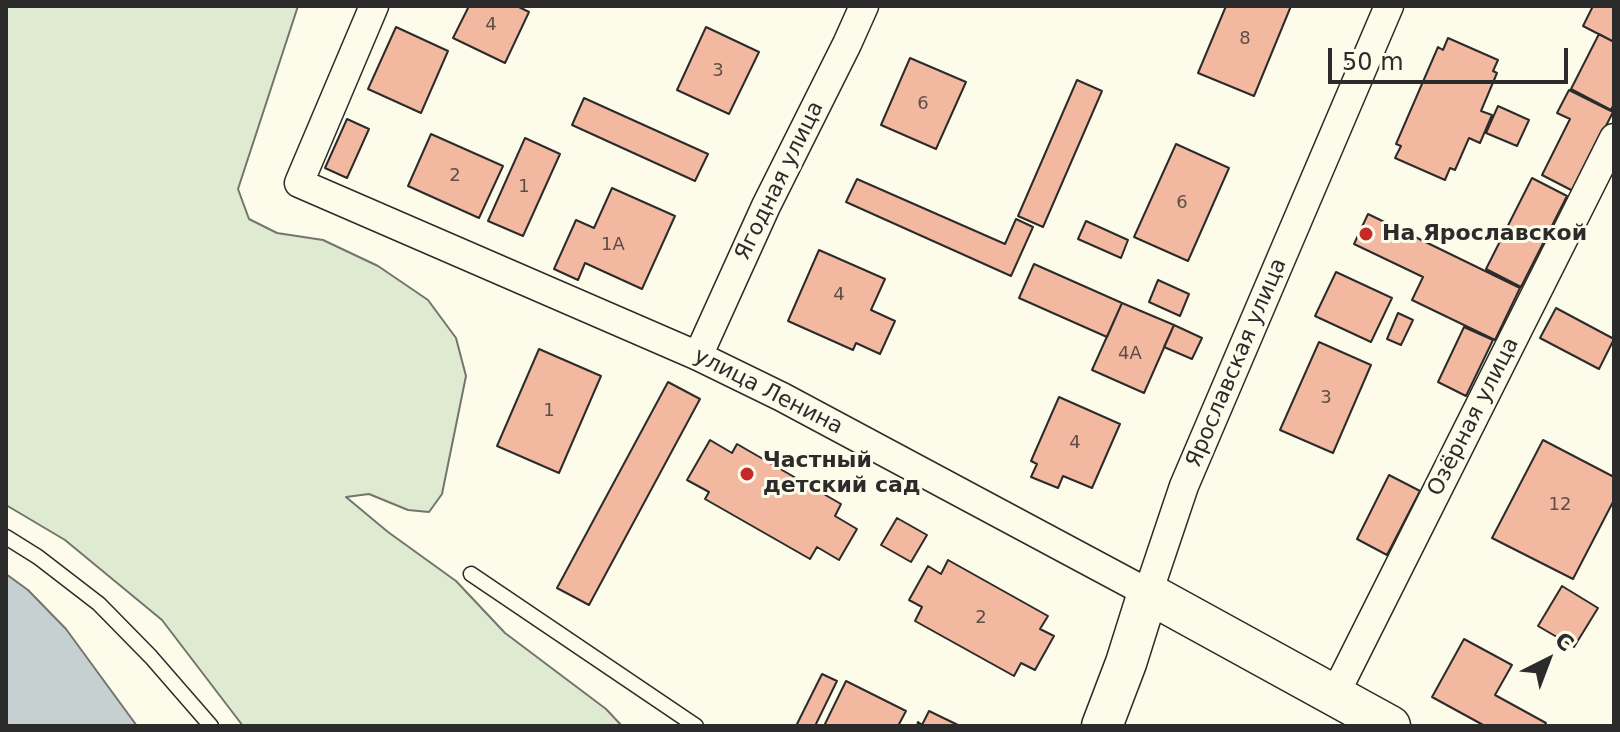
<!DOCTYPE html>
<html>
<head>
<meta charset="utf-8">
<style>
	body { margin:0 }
	#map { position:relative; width:1620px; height:732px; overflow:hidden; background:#fdfbea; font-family:"DejaVu Sans",sans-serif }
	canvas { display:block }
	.frame { position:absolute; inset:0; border:8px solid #2b2b2b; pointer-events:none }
	.north { position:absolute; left:1508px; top:620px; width:80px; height:80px; -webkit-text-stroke:6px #fdfbea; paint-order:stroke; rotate:42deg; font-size:22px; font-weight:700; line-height:32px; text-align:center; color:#2b2b2b }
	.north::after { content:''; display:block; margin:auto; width:28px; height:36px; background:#2b2b2b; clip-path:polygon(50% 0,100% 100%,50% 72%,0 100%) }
	.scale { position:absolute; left:1328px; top:48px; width:240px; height:36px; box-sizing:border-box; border:4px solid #2b2b2b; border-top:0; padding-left:10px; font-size:24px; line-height:28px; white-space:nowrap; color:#2b2b2b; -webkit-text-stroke:6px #fdfbea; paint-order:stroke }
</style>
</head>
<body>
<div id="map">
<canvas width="1620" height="732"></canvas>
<div class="frame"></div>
<div class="north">С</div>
<div class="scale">50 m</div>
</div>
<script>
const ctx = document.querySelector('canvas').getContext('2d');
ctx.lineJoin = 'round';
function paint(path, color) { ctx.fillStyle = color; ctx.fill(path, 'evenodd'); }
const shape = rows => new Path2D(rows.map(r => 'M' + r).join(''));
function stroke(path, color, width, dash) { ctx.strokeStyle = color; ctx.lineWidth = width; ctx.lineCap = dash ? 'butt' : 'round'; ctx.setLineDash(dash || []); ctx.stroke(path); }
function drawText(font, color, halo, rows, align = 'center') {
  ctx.font = font + ' "DejaVu Sans",sans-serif'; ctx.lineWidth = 6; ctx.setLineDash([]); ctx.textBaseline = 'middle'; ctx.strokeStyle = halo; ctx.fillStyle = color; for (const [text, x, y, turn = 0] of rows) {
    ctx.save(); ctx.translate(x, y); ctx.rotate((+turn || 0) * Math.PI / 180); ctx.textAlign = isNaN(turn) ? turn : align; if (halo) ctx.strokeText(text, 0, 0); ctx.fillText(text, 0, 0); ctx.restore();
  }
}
const green = shape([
	[6,6,298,6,238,189,249,219,277,233,323,240,378,266,428,300,456,338,466,376,442,494,429,512,408,510,369,494,346,497,388,532,456,581,505,633,606,709,622,726,243,726,162,620,65,540,6,505,6,6]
]);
paint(green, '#deebd1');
stroke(green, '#74746e', 2);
const water = shape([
	[6,574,28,590,66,629,137,726,6,726,6,574]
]);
paint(water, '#c7d0d0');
stroke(water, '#74746e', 2);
const building = shape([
	[469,6,517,6,529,12,505,63,453,38,469,6],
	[1226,6,1291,6,1254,96,1198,73,1226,6],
	[1593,6,1614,6,1614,42,1583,26,1593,6],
	[396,27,448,51,421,113,368,89,396,27],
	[706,27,759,52,729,114,677,90,706,27],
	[1599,34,1614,42,1614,104,1611,110,1571,89,1599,34],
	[1448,38,1498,60,1493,71,1497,73,1481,111,1492,115,1480,143,1469,138,1455,170,1450,168,1445,180,1395,158,1401,146,1396,144,1438,47,1443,50,1448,38],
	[910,58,966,82,936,149,881,125,910,58],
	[1077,80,1102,91,1043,227,1018,216,1077,80],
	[1569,90,1613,112,1573,191,1542,175,1570,119,1557,113,1569,90],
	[584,98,708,154,695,181,572,125,584,98],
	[1498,106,1529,120,1517,146,1486,133,1498,106],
	[347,119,369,129,347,178,325,168,347,119],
	[431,134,503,166,479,218,408,186,431,134],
	[525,138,560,154,523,236,488,221,525,138],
	[1176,144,1229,168,1188,261,1134,237,1176,144],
	[1532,178,1567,196,1521,287,1486,269,1532,178],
	[857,179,1005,244,1016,219,1033,227,1011,276,846,202,857,179],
	[612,188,675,216,642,289,585,263,578,280,554,269,576,220,594,228,612,188],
	[1368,214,1520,288,1495,340,1412,300,1423,277,1354,244,1368,214],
	[1086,221,1128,240,1121,258,1078,239,1086,221],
	[819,250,885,279,871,310,895,321,880,354,856,343,853,350,788,321,819,250],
	[1034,264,1122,303,1107,337,1019,298,1034,264],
	[1336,272,1392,298,1371,342,1315,316,1336,272],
	[1158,280,1189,294,1180,316,1149,302,1158,280],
	[1122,303,1174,325,1144,393,1092,370,1122,303],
	[1556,308,1614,339,1599,369,1540,338,1556,308],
	[1398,313,1413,320,1401,345,1387,339,1398,313],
	[1174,325,1202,338,1192,359,1164,347,1174,325],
	[1464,327,1493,340,1466,396,1438,382,1464,327],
	[1319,342,1371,365,1333,453,1280,430,1319,342],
	[539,349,601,376,559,473,497,446,539,349],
	[668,382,700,399,589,605,557,588,668,382],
	[1059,397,1120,424,1092,488,1063,476,1058,488,1031,477,1037,464,1031,461,1059,397],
	[710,440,732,453,737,444,841,504,835,516,857,529,839,560,817,547,810,559,705,499,709,492,687,480,710,440],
	[1543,440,1614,477,1614,500,1573,579,1492,538,1543,440],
	[1389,475,1420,491,1387,555,1357,539,1389,475],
	[897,518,927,535,911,562,881,545,897,518],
	[948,560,1048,616,1040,629,1054,636,1035,670,1021,663,1014,676,915,621,922,607,909,600,928,566,941,574,948,560],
	[1562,586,1598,608,1574,647,1538,626,1562,586],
	[1464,639,1512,665,1495,695,1546,723,1544,726,1485,726,1432,697,1464,639],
	[822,674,837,681,815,726,796,726,822,674],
	[846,681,906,711,898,726,824,726,846,681],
	[929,711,960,726,917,726,918,722,922,725,929,711]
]);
paint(building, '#f2b8a0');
stroke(building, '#2b2b2b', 2);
const lane = shape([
	[6,537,38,557,99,604,151,657,211,726],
	[471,574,696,726]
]);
const street = shape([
	[374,6,299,183,698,356,782,397,1148,593,1184,486,1389,6],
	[698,356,766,206,847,44,864,6],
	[1334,696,1614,138]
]);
const secondary = shape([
	[1102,726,1126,663,1148,593,1390,726]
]);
stroke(lane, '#2b2b2b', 17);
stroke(street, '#2b2b2b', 31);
stroke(secondary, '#2b2b2b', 43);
stroke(lane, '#fdfbea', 14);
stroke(street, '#fdfbea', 28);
stroke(secondary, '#fdfbea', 40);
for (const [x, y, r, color] of [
	[1366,234,8,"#c62828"],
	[747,474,8,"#c62828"]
]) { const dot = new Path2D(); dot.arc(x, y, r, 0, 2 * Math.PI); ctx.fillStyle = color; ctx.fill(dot); stroke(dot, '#fdfbea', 3); }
drawText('18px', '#5d4e48', null, [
	["4",491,25],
	["8",1245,39],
	["3",718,71],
	["6",923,104],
	["2",455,176],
	["1",524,187],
	["6",1182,203],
	["1А",613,245],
	["4",839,295],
	["4А",1130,354],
	["3",1326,398],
	["1",549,411],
	["4",1075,443],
	["12",1560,505],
	["2",981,618]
]);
drawText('22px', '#2b2b2b', '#fdfbea', [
	["Ягодная улица",780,181,-64],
	["Ярославская улица",1237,363,-67],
	["улица Ленина",768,392,27],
	["Озёрная улица",1474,417,-63]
]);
drawText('bold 22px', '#2b2b2b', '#fdfbea', [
	["На Ярославской",1382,234],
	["Частный",763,461],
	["детский сад",763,486]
], 'left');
</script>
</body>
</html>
